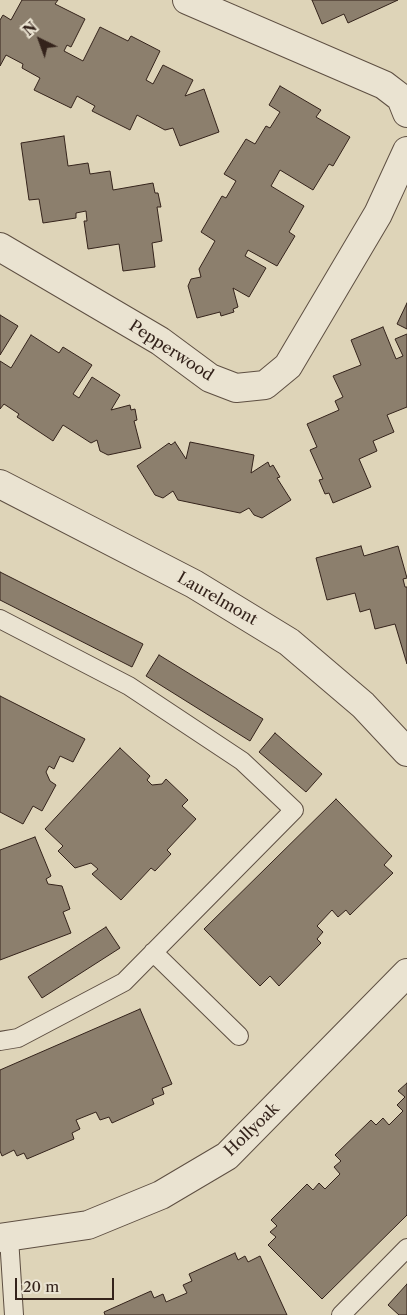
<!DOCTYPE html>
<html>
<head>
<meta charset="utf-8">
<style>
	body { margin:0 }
	#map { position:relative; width:407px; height:1315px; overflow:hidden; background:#ded4b8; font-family:"Libre Caslon Text",serif }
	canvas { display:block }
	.north { position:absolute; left:15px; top:15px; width:50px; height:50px; -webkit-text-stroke:4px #eae3d1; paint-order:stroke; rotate:318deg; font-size:14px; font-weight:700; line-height:20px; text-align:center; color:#34231b }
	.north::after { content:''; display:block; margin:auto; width:18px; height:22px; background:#34231b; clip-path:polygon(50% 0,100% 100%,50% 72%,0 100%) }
	.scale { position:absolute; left:15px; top:1278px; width:99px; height:22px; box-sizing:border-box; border:2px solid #34231b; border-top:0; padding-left:6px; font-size:15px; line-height:18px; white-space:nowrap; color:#34231b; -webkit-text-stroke:4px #eae3d1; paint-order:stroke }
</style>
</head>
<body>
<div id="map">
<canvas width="407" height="1315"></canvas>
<div class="north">N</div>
<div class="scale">20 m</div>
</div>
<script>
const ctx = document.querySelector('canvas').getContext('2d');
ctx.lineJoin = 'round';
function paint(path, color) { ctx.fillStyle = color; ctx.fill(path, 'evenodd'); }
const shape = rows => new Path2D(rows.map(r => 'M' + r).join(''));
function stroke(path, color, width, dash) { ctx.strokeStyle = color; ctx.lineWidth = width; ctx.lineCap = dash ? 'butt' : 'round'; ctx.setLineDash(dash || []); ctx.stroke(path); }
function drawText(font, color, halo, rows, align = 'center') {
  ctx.font = font + ' "Libre Caslon Text",serif'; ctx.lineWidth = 4; ctx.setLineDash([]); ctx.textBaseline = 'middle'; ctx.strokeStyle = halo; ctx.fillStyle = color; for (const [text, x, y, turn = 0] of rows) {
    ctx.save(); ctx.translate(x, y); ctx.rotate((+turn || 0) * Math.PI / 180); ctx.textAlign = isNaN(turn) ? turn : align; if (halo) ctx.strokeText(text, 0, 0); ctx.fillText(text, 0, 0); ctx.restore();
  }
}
const building = shape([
	[22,0,58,0,55,4,85,19,71,47,67,45,64,51,83,61,100,27,128,41,131,36,160,51,146,80,153,84,163,65,193,80,185,96,204,89,219,132,180,146,173,128,165,130,137,115,130,130,92,111,95,106,77,96,71,108,34,90,40,78,22,68,23,64,6,55,0,66,0,20,3,15,11,20,22,0],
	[312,0,398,0,348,23,344,14,322,24,312,0],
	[280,86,321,110,316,117,350,137,333,166,329,164,313,190,280,170,271,186,304,206,289,232,295,236,277,266,248,250,245,256,266,268,249,297,233,288,238,307,233,309,234,312,221,316,220,312,197,318,188,286,191,279,201,277,199,269,215,241,201,232,222,196,226,198,236,181,224,174,246,139,255,144,266,126,270,128,280,112,269,105,280,86],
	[64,136,68,166,88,163,90,174,110,171,113,190,153,183,155,193,158,193,161,207,157,207,162,241,152,243,155,267,123,271,119,244,88,249,84,221,87,221,86,211,76,213,76,218,43,223,39,199,29,200,21,143,64,136],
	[407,303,407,329,397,324,407,303],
	[0,315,18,326,0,355,0,315],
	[383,327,396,359,403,356,395,339,407,334,407,407,387,415,394,432,373,441,377,451,359,459,371,487,333,503,329,493,325,494,319,480,323,479,310,450,317,447,307,424,339,410,335,401,343,397,333,376,361,365,351,340,383,327],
	[31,335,59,353,63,347,92,365,73,394,79,398,92,377,120,395,111,410,130,405,131,410,135,409,137,420,134,421,141,448,108,455,100,451,97,440,91,443,63,425,53,441,17,417,19,414,4,404,0,409,0,361,11,368,31,335],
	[175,442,186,459,190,442,254,455,251,473,268,462,270,467,273,465,280,477,277,478,291,500,262,518,254,515,249,508,240,513,178,500,173,491,163,498,155,495,137,466,169,443,171,445,175,442],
	[361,546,364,556,398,546,407,578,403,579,405,587,407,587,407,664,395,624,375,629,370,609,360,612,355,593,327,600,316,558,361,546],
	[0,572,143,644,132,667,0,600,0,572],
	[159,655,263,719,250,741,146,676,159,655],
	[0,696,85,739,73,762,60,756,54,769,49,766,46,772,50,781,56,785,42,811,33,806,23,824,0,812,0,696],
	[275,733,322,774,306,792,259,752,275,733],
	[120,748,150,776,147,780,152,785,162,784,166,779,188,800,182,806,196,819,167,850,171,854,155,871,151,868,121,900,92,874,98,869,91,863,75,868,58,851,63,846,45,829,120,748],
	[336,799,392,856,384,865,393,873,350,915,346,910,338,917,332,910,317,926,323,932,317,939,321,943,279,986,270,976,260,986,204,929,336,799],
	[35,837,51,876,46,879,48,884,62,886,70,909,63,912,71,933,0,960,0,850,35,837],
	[106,927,120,948,42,998,28,977,106,927],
	[140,1009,172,1084,162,1088,164,1094,152,1099,154,1104,112,1123,109,1117,100,1120,96,1112,76,1120,80,1129,72,1133,74,1139,27,1159,24,1153,17,1156,14,1150,2,1156,0,1151,0,1070,140,1009],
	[407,1083,407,1215,322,1299,268,1245,276,1237,270,1232,277,1226,271,1220,307,1184,313,1190,319,1183,325,1189,340,1174,334,1167,341,1161,335,1155,371,1120,376,1125,383,1118,389,1125,403,1111,397,1105,405,1097,398,1091,407,1083],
	[235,1253,238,1260,245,1256,248,1262,260,1256,287,1315,105,1315,104,1312,151,1291,154,1298,163,1294,166,1302,187,1293,183,1285,192,1281,189,1274,235,1253],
	[407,1284,407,1315,399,1315,388,1305,407,1284]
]);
paint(building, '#8c7f6d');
stroke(building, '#34231b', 1);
const service = shape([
	[0,619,129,686,242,761,294,810,124,982,18,1038,0,1041],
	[153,952,239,1036],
	[9,1238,14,1315],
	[341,1315,407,1248]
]);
const minor = shape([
	[187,0,384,85,401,98,407,113],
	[0,247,160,341,210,378,236,388,265,385,288,366,378,214,407,151],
	[0,484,194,584,289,642,363,705,407,752],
	[0,1238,88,1225,161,1195,227,1156,407,973]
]);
stroke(service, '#5e4f42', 20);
stroke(minor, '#5e4f42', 30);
stroke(service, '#eae3d1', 18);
stroke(minor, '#eae3d1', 28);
drawText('16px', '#34231b', '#eae3d1', [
	["Pepperwood",171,351,33],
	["Laurelmont",217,599,30],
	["Hollyoak",252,1130,-44]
]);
</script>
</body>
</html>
